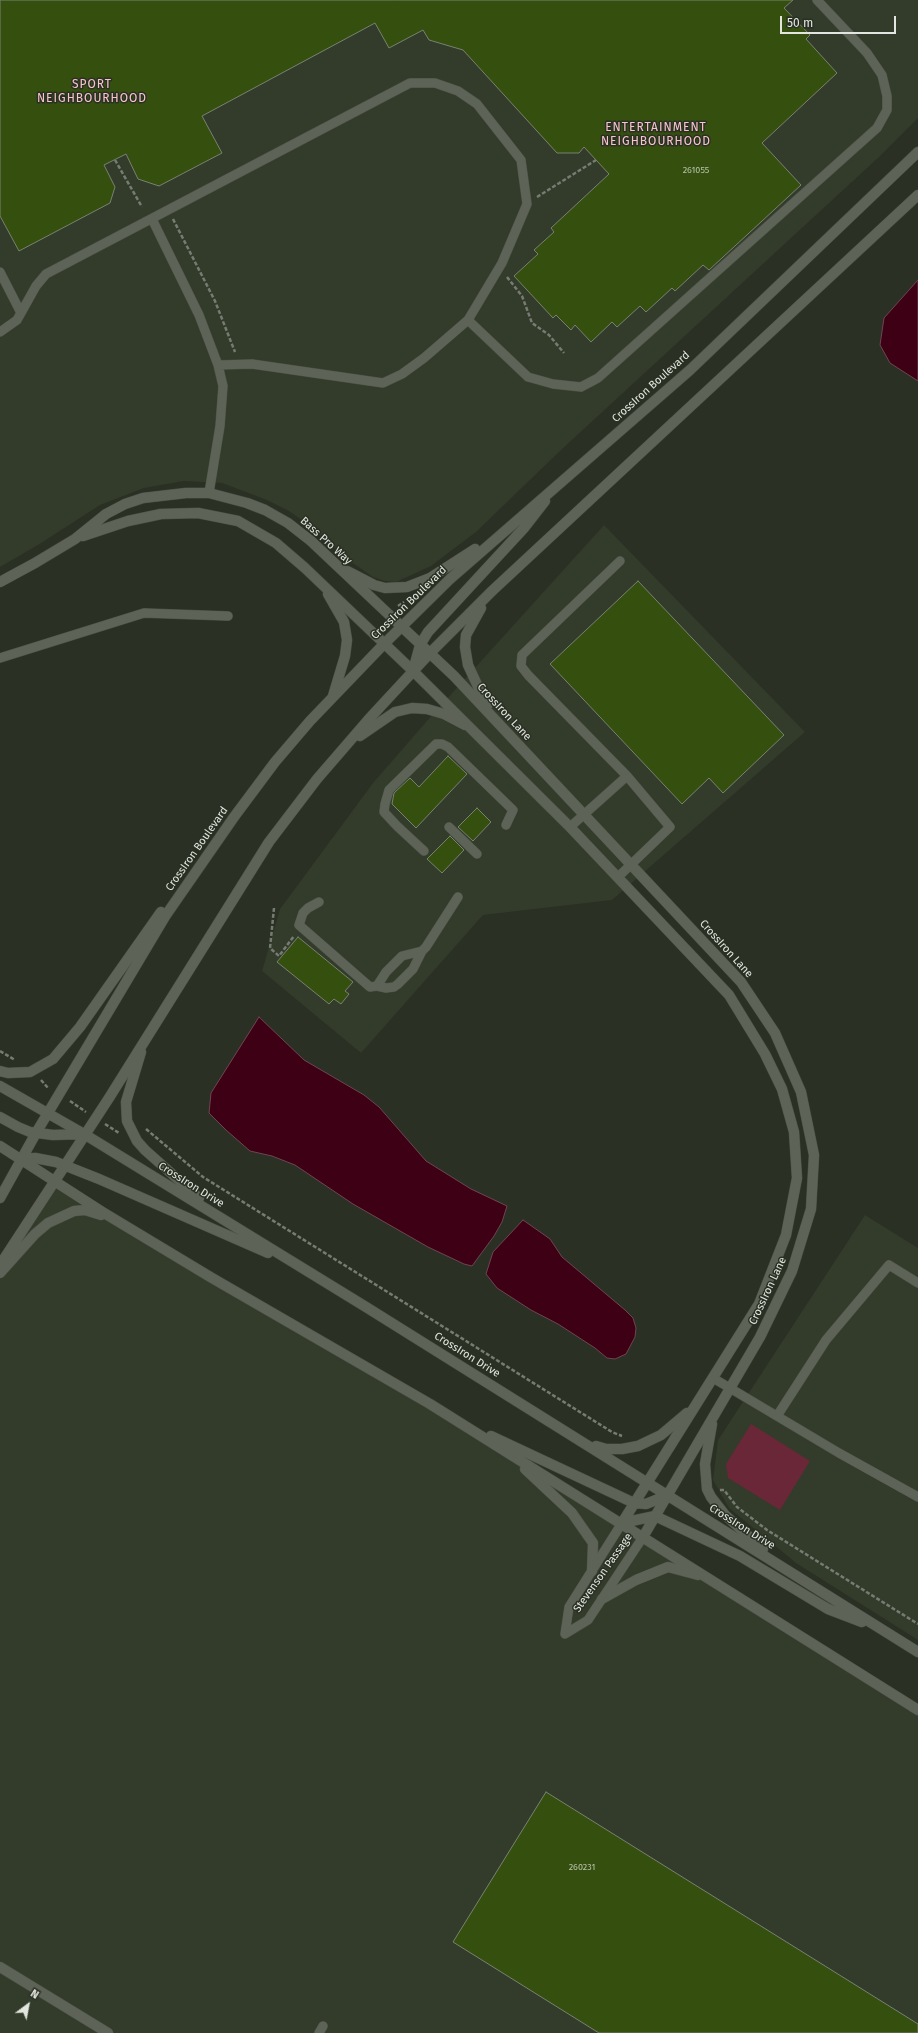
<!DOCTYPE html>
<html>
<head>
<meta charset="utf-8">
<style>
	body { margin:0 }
	#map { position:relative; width:918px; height:2033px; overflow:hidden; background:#2a3024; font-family:"Fira Sans",sans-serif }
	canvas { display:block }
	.north { position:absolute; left:8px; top:1985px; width:40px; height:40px; -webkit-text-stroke:3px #2a3024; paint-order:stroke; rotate:32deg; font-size:11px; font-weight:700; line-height:16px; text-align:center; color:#e2e6df }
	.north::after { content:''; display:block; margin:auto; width:14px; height:18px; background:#e2e6df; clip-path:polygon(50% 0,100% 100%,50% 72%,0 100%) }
	.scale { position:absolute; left:780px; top:16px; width:116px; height:18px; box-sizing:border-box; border:2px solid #e2e6df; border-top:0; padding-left:5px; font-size:12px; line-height:14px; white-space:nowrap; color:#e2e6df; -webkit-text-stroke:3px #2a3024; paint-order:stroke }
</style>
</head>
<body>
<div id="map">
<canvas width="918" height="2033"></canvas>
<div class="north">N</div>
<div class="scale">50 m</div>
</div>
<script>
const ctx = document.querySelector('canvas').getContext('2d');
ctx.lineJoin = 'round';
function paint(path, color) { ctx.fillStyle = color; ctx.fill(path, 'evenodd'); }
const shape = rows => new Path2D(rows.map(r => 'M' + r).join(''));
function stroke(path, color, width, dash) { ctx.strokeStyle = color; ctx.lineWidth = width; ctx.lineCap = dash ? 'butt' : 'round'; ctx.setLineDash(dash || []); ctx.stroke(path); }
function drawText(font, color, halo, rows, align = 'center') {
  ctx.font = font + ' "Fira Sans",sans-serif'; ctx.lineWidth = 3; ctx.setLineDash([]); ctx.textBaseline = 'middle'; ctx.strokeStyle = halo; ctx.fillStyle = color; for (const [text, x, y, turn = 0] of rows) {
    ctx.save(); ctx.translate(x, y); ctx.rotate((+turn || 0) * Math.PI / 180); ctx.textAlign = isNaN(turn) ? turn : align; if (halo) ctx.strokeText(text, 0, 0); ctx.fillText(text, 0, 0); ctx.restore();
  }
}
paint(shape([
	[0,0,918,0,918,118,879,157,560,451,476,532,431,566,396,582,385,581,373,577,344,557,310,526,289,511,267,500,222,483,184,481,144,488,100,505,38,545,0,567],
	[604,525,805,732,612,900,483,915,361,1053,262,971,280,909,373,783,426,722],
	[55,1180,325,1342,918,1710,918,2033,0,2033,0,1265],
	[865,1215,918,1248,918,1640,796,1563,729,1508,713,1480,718,1440]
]), '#333b2b');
paint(shape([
	[751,1424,810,1461,780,1510,728,1478,726,1464]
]), '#692738');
const water = shape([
	[918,280,918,381,890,363,880,345,884,318,918,280],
	[259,1017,304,1060,364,1095,379,1107,426,1161,471,1189,507,1206,502,1222,494,1236,472,1266,464,1264,428,1247,353,1204,295,1165,272,1156,250,1151,226,1130,209,1113,211,1093,259,1017],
	[523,1220,550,1239,562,1257,625,1310,633,1318,636,1328,635,1337,626,1354,615,1359,607,1358,595,1348,558,1324,531,1310,497,1288,486,1274,493,1252,523,1220]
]);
paint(water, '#3e0015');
stroke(water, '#6f4552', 1);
const building = shape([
	[0,0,793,0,784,8,810,35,806,39,837,73,762,143,801,185,709,270,703,265,675,291,672,288,646,312,640,306,617,327,612,322,591,342,575,325,571,330,556,315,553,318,514,276,538,254,534,250,554,232,551,228,609,174,584,147,579,153,557,153,463,50,429,40,423,30,389,48,375,23,202,116,222,153,159,186,138,179,126,154,104,165,115,187,110,203,19,251,0,216,0,0],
	[638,581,784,735,723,793,709,778,682,804,550,664,638,581],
	[448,756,467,774,416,828,392,804,394,793,410,778,419,787,448,756],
	[477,808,491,822,473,841,458,827,477,808],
	[450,836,464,850,442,873,427,859,450,836],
	[298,937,353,982,345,991,349,994,341,1004,334,999,329,1004,277,962,298,937],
	[546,1792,918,2024,918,2033,599,2033,453,1942,546,1792]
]);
paint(building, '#35500e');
stroke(building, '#798173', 1);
const lane = shape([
	[152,219,199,315,218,365,223,386,220,426,209,493],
	[0,272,21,313],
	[468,320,528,377,553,384,581,387,598,378,877,128,887,110,887,96,882,75,867,53,817,0],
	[0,332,17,320,36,286,46,274,410,83,435,83,458,91,477,104,521,160,527,204,502,263,468,320,424,358,402,374,383,383,252,364,218,365],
	[0,658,144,613,228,616],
	[449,827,477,854],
	[570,827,627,776],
	[424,851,397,826,384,812,385,804,389,790,436,744,442,744,448,747,513,810,506,825],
	[618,877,670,827,627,776,528,675,521,666,522,655,620,561],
	[319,902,308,908,303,913,299,925,370,987,377,986,386,972,402,956,422,951,426,947,458,897],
	[377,986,386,988,394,987,398,984,413,969,422,951],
	[713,1378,839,1453,918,1497],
	[777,1416,826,1340,889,1265,918,1283],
	[565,1634,588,1620,643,1537],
	[565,1634,569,1607,622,1523],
	[319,2033,323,2026]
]);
const street = shape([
	[0,1967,108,2033]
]);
const secondary = shape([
	[83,536,128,521,161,514,198,513,238,521,276,543,305,568,413,671,570,827,729,995,765,1054,782,1089,794,1132,797,1178,786,1235,759,1304,622,1523],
	[347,571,374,585,385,588,407,587,430,578,475,549],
	[0,582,35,563,75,539,106,514,125,504,143,498,186,493,209,493,247,503,265,510,288,523,311,541,454,676,741,982,775,1033,801,1092,814,1155,811,1209,792,1271,760,1337,643,1537],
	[328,594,344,622,347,640,345,656,333,696],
	[481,608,466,635,465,647,468,665,487,706],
	[413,671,420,645,428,632,524,528,545,501],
	[360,736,395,712,412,708,427,709,444,714,465,725],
	[141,1052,126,1102,127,1121,137,1141,145,1150,199,1198],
	[0,1071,8,1073,30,1072,53,1059,80,1027,161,912],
	[0,1086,84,1134,366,1307,918,1652],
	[0,1117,18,1127,30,1132,53,1135,84,1134],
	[0,1146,104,1213,212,1278,430,1404,918,1710],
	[21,1159,35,1158,56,1162,99,1179,268,1253],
	[0,1198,36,1133,166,915,234,817,275,762,310,721,384,644,450,579,690,370,918,152],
	[0,1265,109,1098,269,842,317,779,368,720,430,653,492,591,918,195],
	[0,1273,35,1234,48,1223,74,1211,85,1210,101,1215],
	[712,1424,705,1464,707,1489,711,1497,725,1515,763,1549],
	[491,1436,634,1503,646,1504,668,1495],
	[596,1446,606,1449,622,1449,638,1446,661,1435,687,1413],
	[525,1469,572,1513,593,1543,592,1571],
	[622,1523,655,1516,740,1556,828,1609,862,1622],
	[602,1599,636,1580,668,1567,698,1575]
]);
stroke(lane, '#484e44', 10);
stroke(street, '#484e44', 11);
stroke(secondary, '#484e44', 11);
stroke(shape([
	[115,160,142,207],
	[537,197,596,160],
	[173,219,215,301,235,352],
	[507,277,522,296,532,323,549,335,564,353],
	[398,606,404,602],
	[274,908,270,948,279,956,294,936],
	[0,1051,15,1060],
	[41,1080,48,1088],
	[70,1101,86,1112],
	[105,1124,119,1133],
	[146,1129,203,1177,612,1432,622,1436],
	[720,1490,724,1490,737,1507,767,1530,918,1624]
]), '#777c73', 2.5, [4, 2]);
stroke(lane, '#5d6457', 9);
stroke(street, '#5d6457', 10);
stroke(secondary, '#5d6457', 10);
drawText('9px', '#b7c0ab', null, [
	["261055",696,170],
	["260231",582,1867]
]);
drawText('11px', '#e2e6df', '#2a3024', [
	["CrossIron Boulevard",651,387,-42],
	["Bass Pro Way",326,541,42],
	["CrossIron Boulevard",409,603,-44],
	["CrossIron Lane",504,712,47],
	["CrossIron Boulevard",197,849,-55],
	["CrossIron Lane",726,949,48],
	["CrossIron Drive",191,1185,32],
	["CrossIron Lane",768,1291,-65],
	["CrossIron Drive",467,1355,32],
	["CrossIron Drive",742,1527,32],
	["Stevenson Passage",603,1573,-55]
]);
ctx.letterSpacing = '1px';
drawText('12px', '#f9c5cd', '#2a3024', [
	["SPORT",92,85],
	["NEIGHBOURHOOD",92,99],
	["ENTERTAINMENT",656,128],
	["NEIGHBOURHOOD",656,142]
]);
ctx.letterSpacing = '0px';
</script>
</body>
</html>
